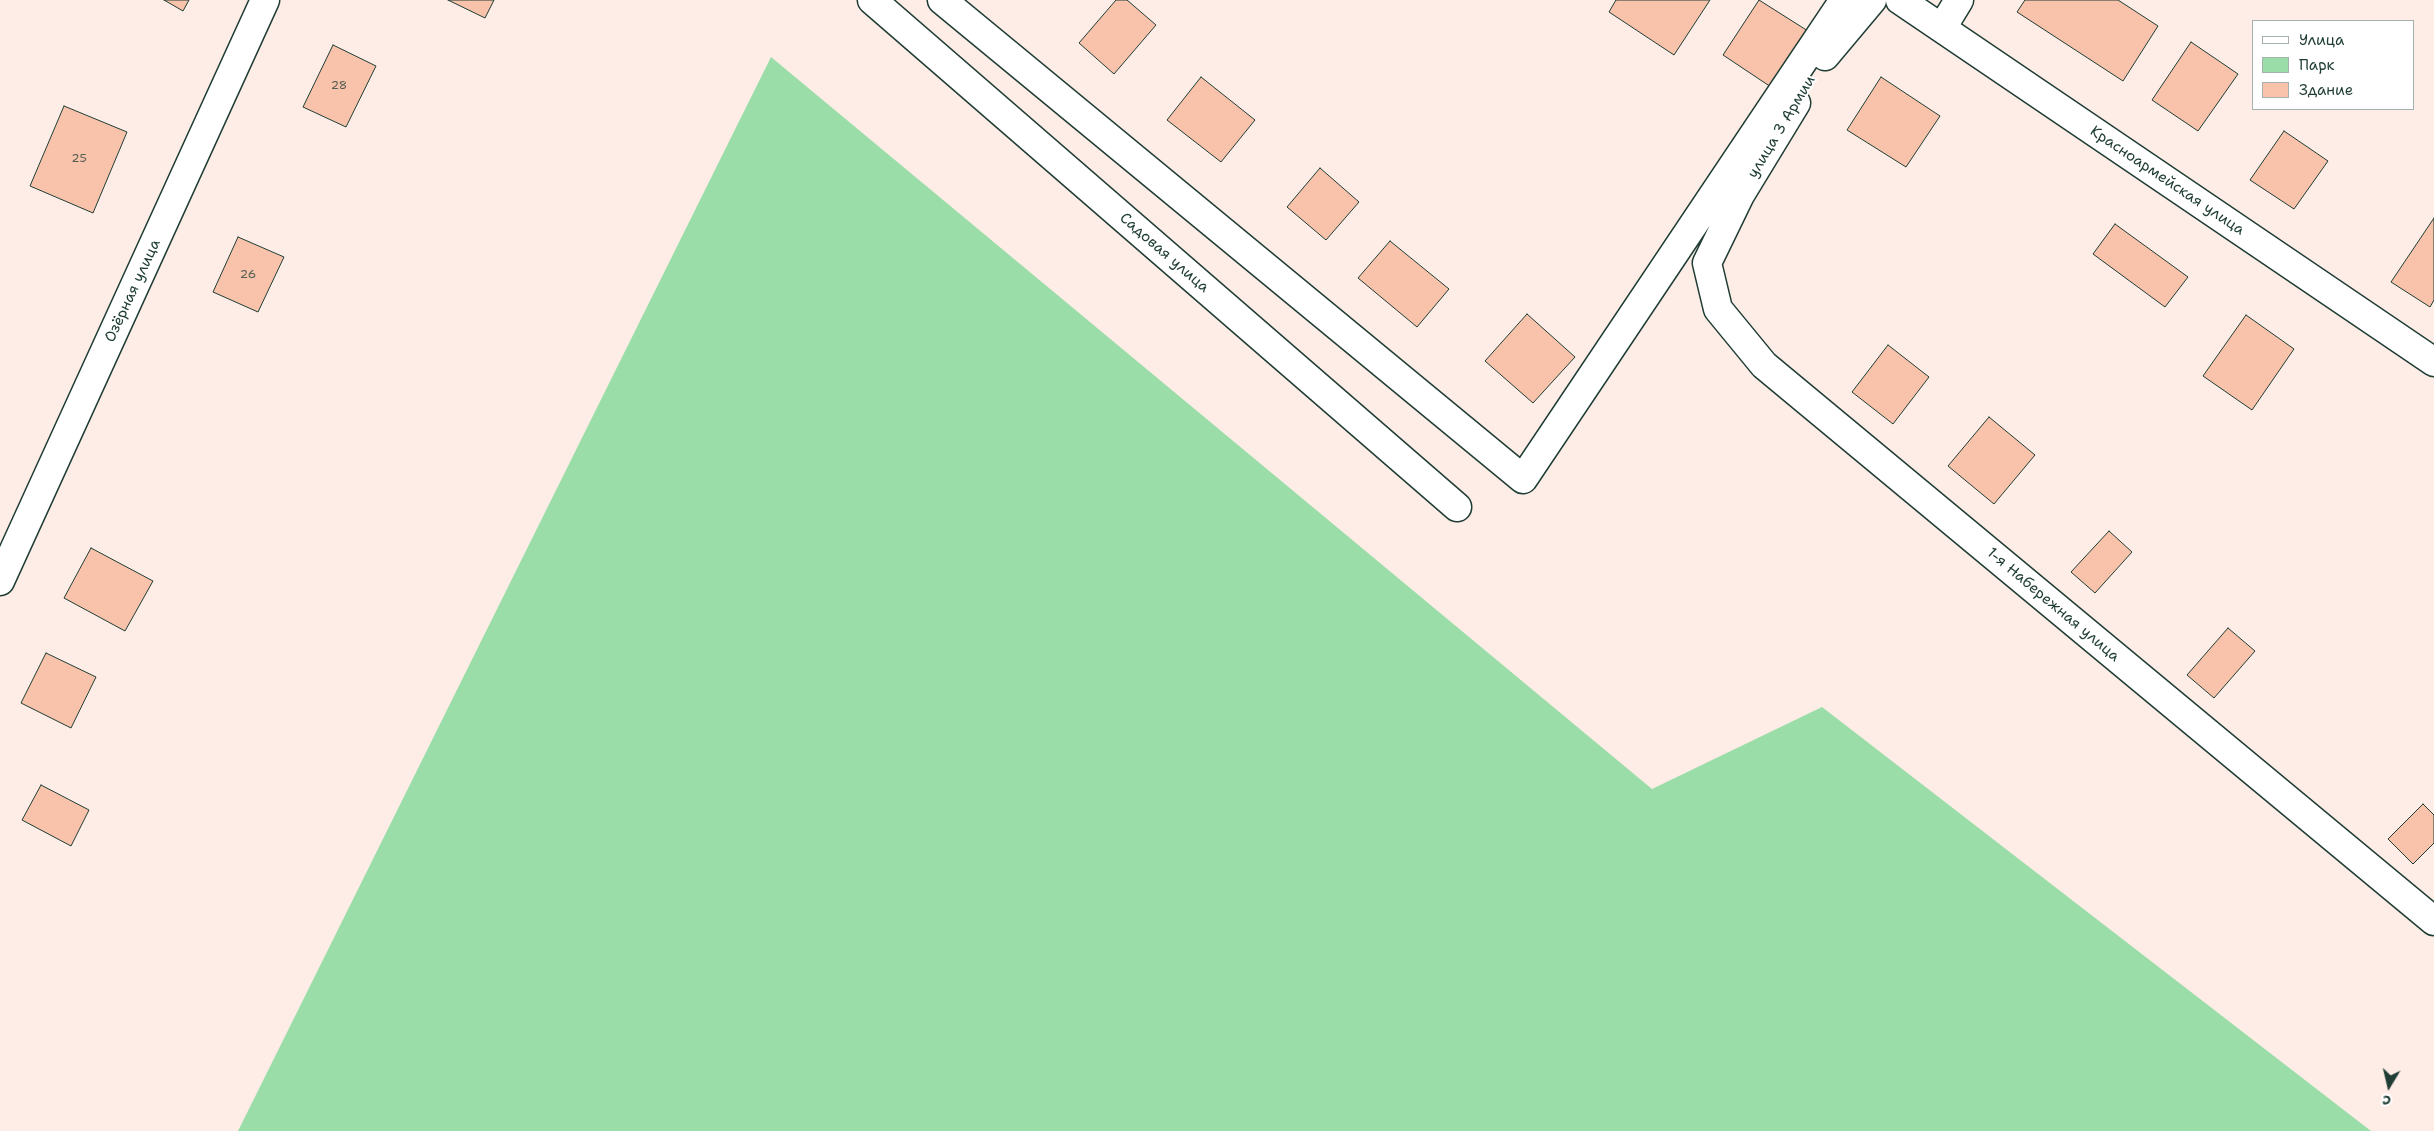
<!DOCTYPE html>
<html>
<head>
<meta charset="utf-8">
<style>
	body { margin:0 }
	#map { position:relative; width:2434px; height:1131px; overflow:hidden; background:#fdede6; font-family:"Shantell Sans",sans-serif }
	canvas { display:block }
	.legend { position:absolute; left:2252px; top:20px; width:162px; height:90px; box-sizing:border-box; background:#fff; border:1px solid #a5b1ae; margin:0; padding:6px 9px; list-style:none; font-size:15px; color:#1f3d34 }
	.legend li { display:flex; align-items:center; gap:10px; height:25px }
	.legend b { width:25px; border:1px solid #a5b1ae }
	.north { position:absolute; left:2364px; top:1061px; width:50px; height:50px; -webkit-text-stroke:4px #fff; paint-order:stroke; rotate:189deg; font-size:14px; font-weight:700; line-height:20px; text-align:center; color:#1f3d34 }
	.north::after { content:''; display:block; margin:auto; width:18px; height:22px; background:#1f3d34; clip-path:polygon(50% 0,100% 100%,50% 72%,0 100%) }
</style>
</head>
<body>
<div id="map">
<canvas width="2434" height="1131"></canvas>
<ul class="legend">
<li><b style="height:6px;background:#fff"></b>Улица</li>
<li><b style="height:14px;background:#9bdda8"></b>Парк</li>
<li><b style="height:14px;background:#f8c2ab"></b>Здание</li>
</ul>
<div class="north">С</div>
</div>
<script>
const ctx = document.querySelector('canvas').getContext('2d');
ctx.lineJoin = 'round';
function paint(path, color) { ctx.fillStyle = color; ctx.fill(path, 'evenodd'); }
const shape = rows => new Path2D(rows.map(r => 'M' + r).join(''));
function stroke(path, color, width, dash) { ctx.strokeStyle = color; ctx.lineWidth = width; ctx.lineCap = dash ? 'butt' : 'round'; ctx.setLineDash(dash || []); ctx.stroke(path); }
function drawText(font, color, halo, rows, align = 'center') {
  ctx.font = font + ' "Shantell Sans",sans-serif'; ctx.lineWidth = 4; ctx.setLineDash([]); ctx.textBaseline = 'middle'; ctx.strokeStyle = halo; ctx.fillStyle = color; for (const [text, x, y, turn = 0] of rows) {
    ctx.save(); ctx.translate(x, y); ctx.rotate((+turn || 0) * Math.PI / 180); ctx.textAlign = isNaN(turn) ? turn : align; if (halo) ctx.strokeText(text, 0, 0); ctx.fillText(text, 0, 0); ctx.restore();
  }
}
paint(shape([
	[771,57,1652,789,1822,707,2371,1131,238,1131]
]), '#9bdda8');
const building = shape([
	[164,0,189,0,183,11,164,0],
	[448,0,494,0,485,18,448,0],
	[1116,0,1127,0,1156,25,1114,74,1079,43,1116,0],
	[1616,0,1710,0,1674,55,1609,12,1616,0],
	[1759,0,1808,31,1771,87,1723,55,1759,0],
	[2025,0,2118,0,2158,26,2123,81,2017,12,2025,0],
	[2191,42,2238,74,2198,131,2152,100,2191,42],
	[333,45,376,66,346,127,303,107,333,45],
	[1201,77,1255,120,1221,162,1167,120,1201,77],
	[1881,77,1940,116,1906,167,1847,130,1881,77],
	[64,106,127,132,93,213,30,186,64,106],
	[2284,131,2328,161,2294,209,2250,180,2284,131],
	[1320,168,1359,202,1326,240,1287,207,1320,168],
	[2434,218,2434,300,2430,307,2391,282,2434,218],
	[2115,224,2188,277,2165,307,2093,254,2115,224],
	[238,237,284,257,258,312,213,292,238,237],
	[1390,241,1449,289,1417,327,1358,278,1390,241],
	[1527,314,1575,357,1533,403,1485,361,1527,314],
	[2246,315,2294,349,2252,410,2203,376,2246,315],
	[1888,345,1929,377,1893,424,1852,392,1888,345],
	[1989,417,2035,455,1994,504,1948,466,1989,417],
	[2109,531,2132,552,2095,593,2071,572,2109,531],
	[91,548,153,581,125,631,64,598,91,548],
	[2228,628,2255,651,2214,698,2187,675,2228,628],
	[46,653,96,677,71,728,21,703,46,653],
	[41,785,89,810,71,846,22,820,41,785],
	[2423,804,2434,815,2434,843,2413,864,2388,839,2423,804]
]);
paint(building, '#f8c2ab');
stroke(building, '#1f3d34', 1);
const minor = shape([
	[872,0,1457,507],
	[942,0,1523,479,1844,0],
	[1900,0,2434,362],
	[1942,28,1959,0],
	[1825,56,1872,0],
	[1796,103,1740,195,1707,263,1718,309,1764,365,2434,921],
	[0,581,265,0]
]);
stroke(minor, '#1f3d34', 31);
stroke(minor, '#fff', 28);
drawText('12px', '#555e52', null, [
	["28",339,86],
	["25",79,159],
	["26",248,275]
]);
drawText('15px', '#1f3d34', '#fff', [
	["улица 3 Армии",1782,127,-59],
	["Красноармейская улица",2167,181,34],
	["Садовая улица",1164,253,41],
	["Озёрная улица",133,291,-65],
	["1-я Набережная улица",2053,605,40]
]);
</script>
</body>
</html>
